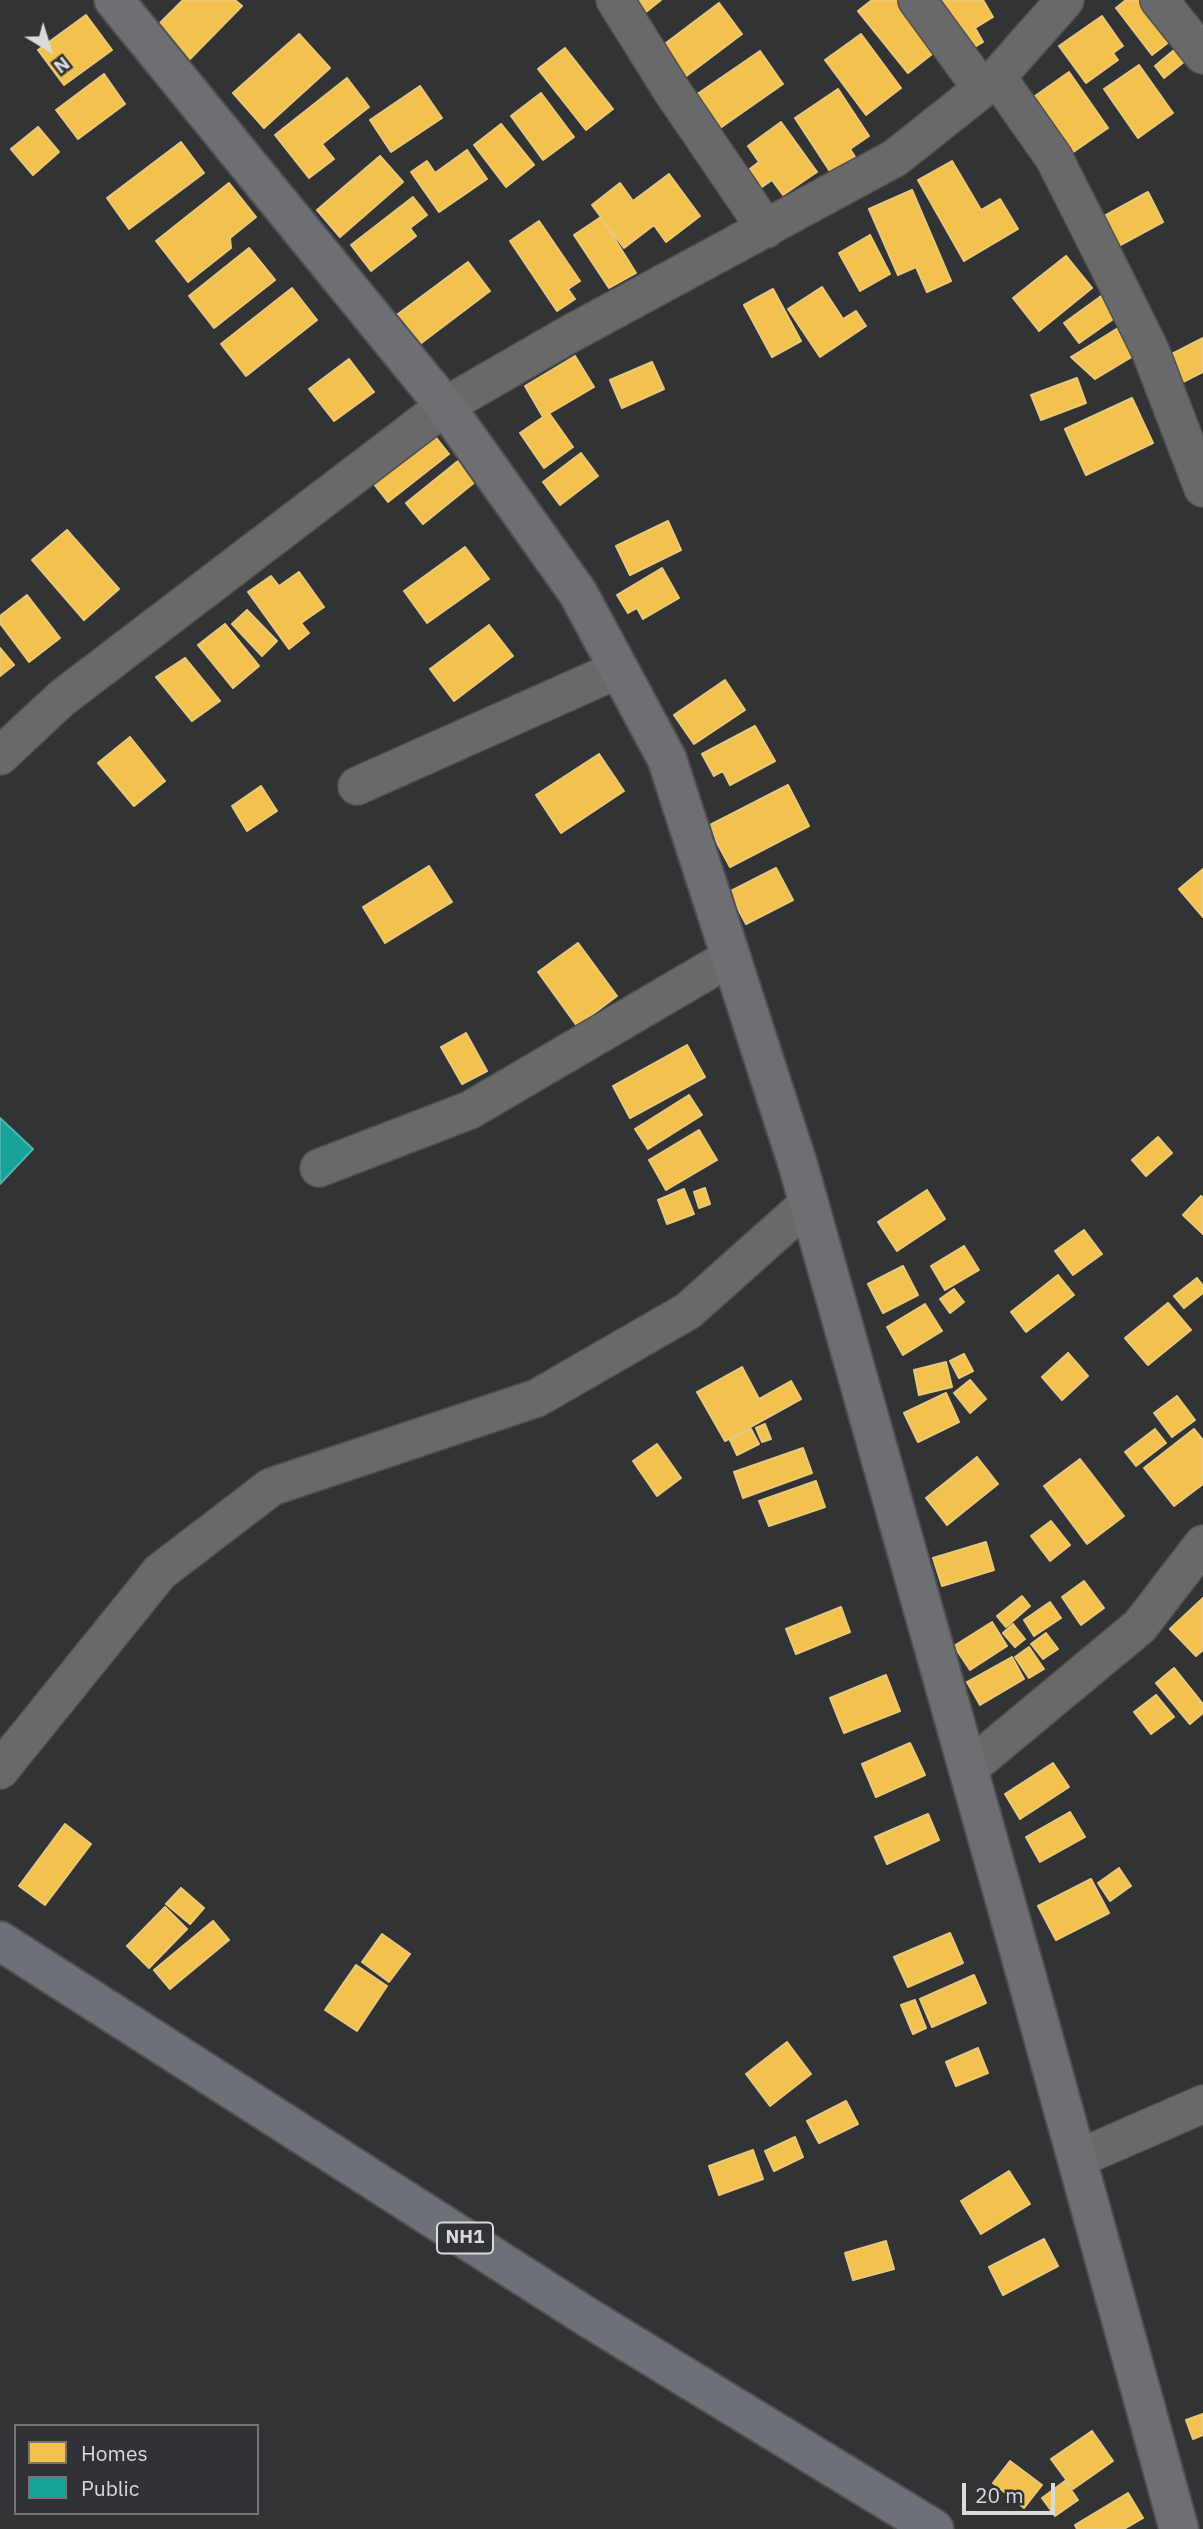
<!DOCTYPE html>
<html>
<head>
<meta charset="utf-8">
<style>
	body { margin:0 }
	#map { position:relative; width:1203px; height:2529px; overflow:hidden; background:#323334; font-family:"IBM Plex Sans",sans-serif }
	canvas { display:block }
	.legend { position:absolute; left:14px; top:2424px; width:245px; height:91px; box-sizing:border-box; background:#313235; border:2px solid #747578; margin:0; padding:9px 12px; list-style:none; font-size:21px; color:#d9dadc }
	.legend li { display:flex; align-items:center; gap:14px; height:35px }
	.legend b { width:35px; border:2px solid #747578 }
	.north { position:absolute; left:14px; top:14px; width:70px; height:70px; -webkit-text-stroke:5px #313235; paint-order:stroke; rotate:142deg; font-size:19px; font-weight:700; line-height:28px; text-align:center; color:#d9dadc }
	.north::after { content:''; display:block; margin:auto; width:24px; height:32px; background:#d9dadc; clip-path:polygon(50% 0,100% 100%,50% 72%,0 100%) }
	.scale { position:absolute; left:962px; top:2483px; width:93px; height:32px; box-sizing:border-box; border:4px solid #d9dadc; border-top:0; padding-left:9px; font-size:21px; line-height:24px; white-space:nowrap; color:#d9dadc; -webkit-text-stroke:5px #313235; paint-order:stroke }
</style>
</head>
<body>
<div id="map">
<canvas width="1203" height="2529"></canvas>
<ul class="legend">
<li><b style="height:19px;background:#f2c14e"></b>Homes</li>
<li><b style="height:19px;background:#17a398"></b>Public</li>
</ul>
<div class="north">N</div>
<div class="scale">20 m</div>
</div>
<script>
const ctx = document.querySelector('canvas').getContext('2d');
ctx.lineJoin = 'round';
function paint(path, color) { ctx.fillStyle = color; ctx.fill(path, 'evenodd'); }
const shape = rows => new Path2D(rows.map(r => 'M' + r).join(''));
function stroke(path, color, width, dash) { ctx.strokeStyle = color; ctx.lineWidth = width; ctx.lineCap = dash ? 'butt' : 'round'; ctx.setLineDash(dash || []); ctx.stroke(path); }
function drawText(font, color, halo, rows, align = 'center') {
  ctx.font = font + ' "IBM Plex Sans",sans-serif'; ctx.lineWidth = 7; ctx.setLineDash([]); ctx.textBaseline = 'middle'; ctx.strokeStyle = halo; ctx.fillStyle = color; for (const [text, x, y, turn = 0] of rows) {
    ctx.save(); ctx.translate(x, y); ctx.rotate((+turn || 0) * Math.PI / 180); ctx.textAlign = isNaN(turn) ? turn : align; if (halo) ctx.strokeText(text, 0, 0); ctx.fillText(text, 0, 0); ctx.restore();
  }
}
const homes = shape([
	[183,0,235,0,242,6,189,60,156,27,183,0],
	[627,0,661,0,641,16,627,0],
	[872,0,904,0,941,47,908,73,858,11,872,0],
	[930,0,983,0,993,17,975,28,983,42,963,54,930,0],
	[1126,0,1145,0,1174,38,1152,55,1116,8,1126,0],
	[719,3,742,34,685,77,662,46,719,3],
	[86,15,112,50,64,85,38,50,86,15],
	[1102,16,1123,46,1113,53,1118,60,1086,83,1059,46,1102,16],
	[299,34,330,68,264,128,233,93,299,34],
	[861,34,901,88,866,115,825,60,861,34],
	[1186,40,1196,52,1164,78,1155,66,1186,40],
	[565,48,613,109,586,130,538,69,565,48],
	[760,51,783,84,713,133,690,99,760,51],
	[1139,65,1173,113,1138,138,1104,89,1139,65],
	[1069,72,1108,128,1066,157,1028,101,1069,72],
	[104,74,125,104,78,139,56,110,104,74],
	[347,78,369,107,322,144,334,159,309,178,275,135,347,78],
	[420,86,442,118,391,152,370,120,420,86],
	[838,89,869,136,850,149,857,160,833,176,795,118,838,89],
	[541,93,574,137,543,160,511,116,541,93],
	[781,122,817,172,783,195,772,180,759,189,746,172,759,162,748,146,781,122],
	[501,124,534,165,506,187,474,145,501,124],
	[38,127,59,152,33,175,11,149,38,127],
	[181,142,204,173,129,229,107,198,181,142],
	[467,150,487,179,439,212,411,172,427,161,435,173,467,150],
	[380,156,403,182,340,237,317,210,380,156],
	[952,161,981,210,1000,199,1018,229,964,261,918,180,952,161],
	[669,174,700,216,666,242,654,225,624,248,592,205,620,183,633,201,669,174],
	[229,183,256,217,230,238,231,248,188,282,156,241,229,183],
	[912,190,951,281,927,292,916,267,898,275,869,209,912,190],
	[1148,192,1163,222,1113,249,1097,220,1148,192],
	[413,197,427,215,410,228,416,236,371,271,351,245,413,197],
	[601,217,636,273,609,288,574,235,601,217],
	[539,221,580,281,568,289,575,299,557,311,510,241,539,221],
	[870,235,890,274,860,291,839,253,870,235],
	[249,248,275,280,214,328,189,296,249,248],
	[1066,256,1092,288,1039,331,1013,298,1066,256],
	[468,262,490,291,416,347,394,317,468,262],
	[822,287,843,319,856,311,866,326,820,357,788,309,822,287],
	[292,288,317,320,246,376,221,344,292,288],
	[773,289,801,341,772,357,744,305,773,289],
	[1104,294,1119,315,1079,343,1064,323,1104,294],
	[1123,325,1140,352,1095,379,1071,357,1123,325],
	[1203,338,1203,372,1183,382,1170,355,1203,338],
	[575,356,594,387,543,417,525,386,575,356],
	[349,359,374,392,334,421,309,389,349,359],
	[652,362,664,389,622,408,610,380,652,362],
	[1077,378,1086,403,1041,420,1031,395,1077,378],
	[1132,398,1153,443,1086,475,1065,429,1132,398],
	[549,413,573,447,544,468,520,433,549,413],
	[430,430,449,454,388,502,370,479,430,430],
	[581,453,598,476,560,505,543,482,581,453],
	[458,461,475,482,423,524,406,503,458,461],
	[668,521,681,550,630,575,616,546,668,521],
	[67,530,119,589,84,620,32,560,67,530],
	[465,547,489,579,427,623,404,591,465,547],
	[662,568,679,598,643,619,637,608,628,613,617,595,662,568],
	[299,572,324,607,301,623,309,633,289,649,248,592,271,576,279,586,299,572],
	[27,595,60,638,29,662,0,623,0,616,27,595],
	[247,610,277,641,262,656,232,624,247,610],
	[225,624,259,666,233,688,198,645,225,624],
	[489,625,513,656,454,701,430,669,489,625],
	[0,648,14,665,0,676,0,648],
	[185,658,220,701,192,721,156,677,185,658],
	[725,680,745,710,694,744,674,715,725,680],
	[755,726,775,761,730,785,723,771,714,776,702,754,755,726],
	[130,737,165,781,134,806,98,763,130,737],
	[599,754,624,791,561,833,536,795,599,754],
	[788,785,809,826,730,867,708,826,788,785],
	[261,786,277,811,247,831,232,806,261,786],
	[429,866,452,902,385,943,363,907,429,866],
	[776,868,793,900,746,924,729,892,776,868],
	[1203,869,1203,917,1179,889,1203,869],
	[578,943,617,996,577,1026,538,972,578,943],
	[466,1033,487,1071,462,1084,441,1047,466,1033],
	[687,1045,705,1077,630,1118,613,1086,687,1045],
	[689,1095,702,1115,648,1149,635,1129,689,1095],
	[699,1130,717,1160,666,1190,649,1160,699,1130],
	[1158,1137,1172,1153,1146,1176,1132,1160,1158,1137],
	[705,1188,710,1204,699,1208,694,1192,705,1188],
	[684,1189,694,1214,667,1224,658,1200,684,1189],
	[927,1190,945,1219,897,1251,878,1222,927,1190],
	[1201,1196,1203,1198,1203,1234,1183,1215,1201,1196],
	[1084,1230,1102,1254,1073,1275,1055,1251,1084,1230],
	[964,1246,979,1270,945,1290,931,1266,964,1246],
	[903,1266,918,1295,883,1313,868,1284,903,1266],
	[1058,1275,1074,1295,1026,1332,1011,1312,1058,1275],
	[1197,1278,1203,1286,1203,1293,1184,1308,1174,1296,1197,1278],
	[954,1289,964,1302,950,1313,940,1299,954,1289],
	[1168,1303,1191,1330,1148,1365,1125,1338,1168,1303],
	[925,1304,942,1331,903,1355,887,1327,925,1304],
	[1068,1353,1088,1376,1062,1400,1042,1377,1068,1353],
	[964,1354,973,1371,959,1378,950,1361,964,1354],
	[946,1362,952,1387,919,1395,914,1370,946,1362],
	[742,1367,759,1399,791,1381,801,1399,725,1441,697,1392,742,1367],
	[970,1380,986,1399,970,1413,954,1393,970,1380],
	[946,1393,959,1422,918,1442,904,1413,946,1393],
	[1177,1396,1195,1420,1172,1437,1154,1413,1177,1396],
	[765,1424,771,1439,762,1442,756,1428,765,1424],
	[751,1429,759,1444,737,1455,730,1440,751,1429],
	[1155,1429,1166,1443,1136,1466,1125,1452,1155,1429],
	[1194,1429,1203,1440,1203,1484,1174,1506,1144,1468,1194,1429],
	[657,1444,681,1478,657,1496,633,1461,657,1444],
	[803,1448,812,1473,743,1498,734,1472,803,1448],
	[977,1457,998,1484,947,1525,926,1498,977,1457],
	[1080,1459,1124,1516,1087,1544,1044,1486,1080,1459],
	[816,1481,825,1507,769,1526,759,1501,816,1481],
	[1051,1521,1070,1545,1050,1561,1031,1536,1051,1521],
	[986,1542,994,1570,942,1586,933,1558,986,1542],
	[1084,1581,1104,1608,1081,1625,1062,1597,1084,1581],
	[1022,1596,1030,1606,1006,1627,997,1616,1022,1596],
	[1203,1598,1203,1650,1196,1656,1170,1629,1203,1598],
	[1050,1602,1061,1618,1034,1636,1024,1620,1050,1602],
	[841,1607,850,1632,796,1654,786,1629,841,1607],
	[992,1622,1007,1646,970,1670,954,1646,992,1622],
	[1013,1624,1025,1639,1015,1647,1003,1633,1013,1624],
	[1046,1633,1058,1649,1043,1659,1031,1644,1046,1633],
	[1029,1647,1044,1669,1029,1678,1015,1657,1029,1647],
	[1012,1657,1024,1679,980,1705,967,1682,1012,1657],
	[1174,1668,1203,1704,1203,1713,1190,1724,1156,1683,1174,1668],
	[886,1675,900,1711,844,1733,830,1698,886,1675],
	[1156,1695,1174,1717,1151,1734,1134,1712,1156,1695],
	[910,1743,925,1775,876,1797,862,1764,910,1743],
	[1053,1763,1069,1787,1020,1819,1005,1794,1053,1763],
	[1070,1812,1085,1837,1040,1862,1026,1837,1070,1812],
	[928,1814,939,1840,887,1864,875,1837,928,1814],
	[65,1824,91,1844,45,1905,19,1886,65,1824],
	[1119,1868,1131,1886,1110,1901,1098,1883,1119,1868],
	[1091,1879,1109,1913,1056,1940,1038,1906,1091,1879],
	[181,1888,204,1908,190,1924,166,1904,181,1888],
	[165,1907,187,1929,149,1968,127,1946,165,1907],
	[213,1921,229,1940,170,1989,154,1970,213,1921],
	[950,1933,963,1963,908,1987,894,1957,950,1933],
	[382,1934,410,1954,389,1982,362,1962,382,1934],
	[356,1965,387,1986,357,2031,325,2010,356,1965],
	[974,1975,986,2003,932,2027,920,1999,974,1975],
	[915,2000,926,2028,913,2034,901,2005,915,2000],
	[787,2042,811,2074,770,2106,746,2074,787,2042],
	[978,2048,988,2073,956,2086,946,2062,978,2048],
	[846,2101,858,2124,819,2143,807,2121,846,2101],
	[795,2137,803,2157,774,2171,765,2151,795,2137],
	[753,2150,763,2179,719,2195,709,2166,753,2150],
	[1009,2171,1030,2204,981,2234,961,2201,1009,2171],
	[1044,2239,1058,2266,1003,2295,989,2267,1044,2239],
	[886,2241,894,2269,853,2280,845,2253,886,2241],
	[1203,2414,1203,2435,1193,2439,1186,2420,1203,2414],
	[1092,2431,1113,2461,1073,2489,1051,2459,1092,2431],
	[1010,2461,1042,2485,1024,2508,993,2483,1010,2461],
	[1065,2481,1078,2500,1055,2516,1042,2498,1065,2481],
	[1128,2493,1143,2518,1124,2529,1077,2529,1075,2525,1128,2493]
]);
paint(homes, '#f2c14e');
stroke(homes, '#eac879', 2);
const public = shape([
	[0,1118,33,1149,0,1184,0,1118]
]);
paint(public, '#17a398');
stroke(public, '#51b4ac', 2);
const street = shape([
	[615,0,672,91,766,229],
	[917,0,982,89],
	[1159,0,1203,55],
	[997,77,1054,158,1116,281,1150,350,1203,488],
	[0,756,62,698,445,406,568,335,895,158,997,77,1065,0],
	[357,786,619,669],
	[319,1168,470,1110,731,957],
	[968,1769,1140,1626,1203,1544],
	[0,1770,160,1572,271,1487,537,1398,688,1311,809,1203],
	[1077,2159,1203,2104]
]);
const secondary = shape([
	[114,0,445,406,578,593,667,759,798,1165,1025,1971,1179,2529]
]);
const highway = shape([
	[0,1941,592,2320,934,2529]
]);
stroke(street, '#505052', 40);
stroke(secondary, '#505052', 42);
stroke(highway, '#505052', 42);
stroke(street, '#69696a', 37);
stroke(secondary, '#6e6f72', 38);
stroke(highway, '#6e7077', 38);
for (const [x, y, w] of [
	[465,2238,56]
]) { const box = new Path2D(); box.roundRect(x - w / 2, y - 15.5, w, 31, 5); ctx.fillStyle = '#313235'; ctx.fill(box); stroke(box, '#d9dadc', 2); }
drawText('bold 19px', '#d9dadc', null, [
	["NH1",465,2238]
]);
</script>
</body>
</html>
